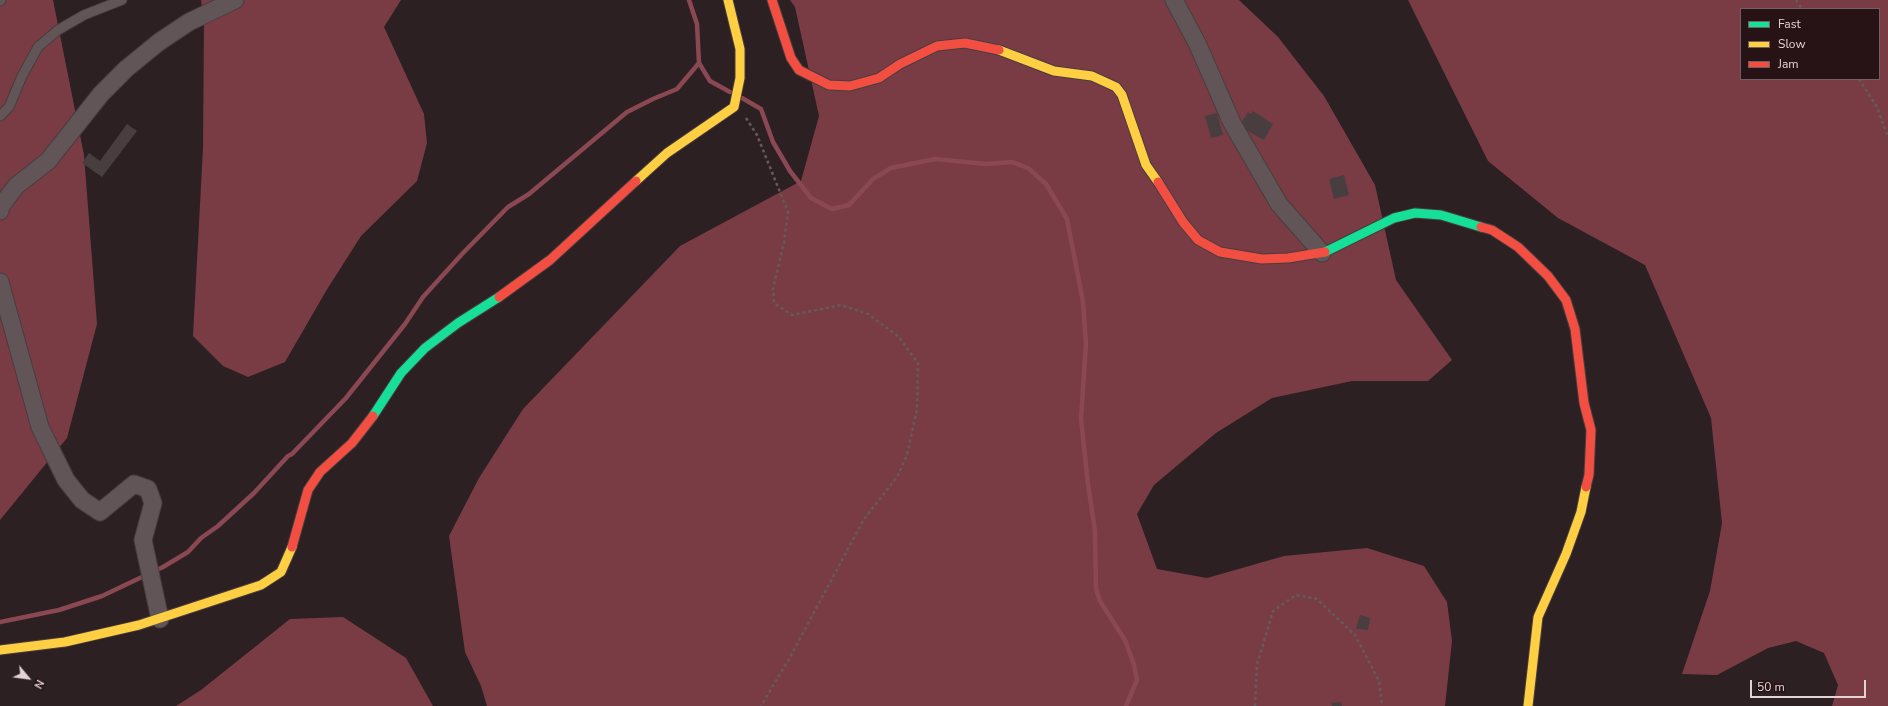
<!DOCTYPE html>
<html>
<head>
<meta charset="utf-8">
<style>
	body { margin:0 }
	#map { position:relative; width:1888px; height:706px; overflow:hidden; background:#2c2022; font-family:"Nunito Sans",sans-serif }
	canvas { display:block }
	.legend { position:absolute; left:1740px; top:8px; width:140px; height:72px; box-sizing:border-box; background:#271215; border:1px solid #725f62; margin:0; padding:5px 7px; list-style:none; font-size:12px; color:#e3d3d5 }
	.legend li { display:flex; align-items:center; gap:8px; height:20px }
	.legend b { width:20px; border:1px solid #725f62 }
	.north { position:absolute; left:8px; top:658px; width:40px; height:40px; -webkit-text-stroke:3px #271215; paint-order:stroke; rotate:119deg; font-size:11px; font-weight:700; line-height:16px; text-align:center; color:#e3d3d5 }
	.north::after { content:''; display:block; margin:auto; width:14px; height:18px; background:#e3d3d5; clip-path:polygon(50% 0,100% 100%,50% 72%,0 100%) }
	.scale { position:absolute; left:1750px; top:680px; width:116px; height:18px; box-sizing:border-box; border:2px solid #e3d3d5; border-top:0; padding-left:5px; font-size:12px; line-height:14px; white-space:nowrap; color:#e3d3d5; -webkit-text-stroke:3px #271215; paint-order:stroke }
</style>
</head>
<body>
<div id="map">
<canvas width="1888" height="706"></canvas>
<ul class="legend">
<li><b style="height:5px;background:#16e098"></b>Fast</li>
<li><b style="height:5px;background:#ffcf43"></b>Slow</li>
<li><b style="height:5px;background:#f24e42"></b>Jam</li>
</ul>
<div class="north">N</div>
<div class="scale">50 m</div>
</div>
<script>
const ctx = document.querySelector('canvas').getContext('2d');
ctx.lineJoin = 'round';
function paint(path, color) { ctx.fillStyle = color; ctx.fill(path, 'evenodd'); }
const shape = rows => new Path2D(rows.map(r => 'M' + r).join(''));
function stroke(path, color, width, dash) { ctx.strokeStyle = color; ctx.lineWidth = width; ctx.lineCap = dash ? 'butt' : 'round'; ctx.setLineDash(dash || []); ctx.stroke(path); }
paint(shape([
	[0,0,53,0,84,155,97,324,67,438,0,520],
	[201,0,401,0,384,27,424,114,427,143,417,181,361,236,326,291,285,362,248,377,223,366,193,336,203,148,204,22],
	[790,0,1239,0,1278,37,1324,96,1375,185,1396,280,1452,360,1428,381,1352,381,1272,398,1216,433,1154,485,1137,514,1157,569,1207,578,1284,556,1367,548,1424,566,1447,602,1452,641,1445,706,487,706,481,686,465,652,449,536,479,478,523,409,680,246,801,181,819,116,795,7],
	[1408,0,1888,0,1888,706,1832,706,1838,685,1824,653,1796,641,1768,648,1717,675,1682,674,1710,591,1722,523,1711,418,1645,265,1558,218,1488,161],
	[1741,9,1879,9,1879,79,1741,79],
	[343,617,406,658,433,706,176,706,201,690,290,619]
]), '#793c45');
stroke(shape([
	[689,0,697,24,699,63,710,81,730,92],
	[742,98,761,109,773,142,790,171,811,198,832,209,849,205,873,179,891,168,935,159,986,164,1012,162,1028,168,1046,184,1067,219,1083,302,1086,344,1081,419,1088,484,1095,531,1096,589,1100,601,1125,640,1134,665,1137,680,1126,706],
	[0,622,59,610,102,596,163,567,188,552,201,538,218,526,254,493,288,456,292,454,346,398,405,324,423,297,463,253,508,207,529,194,627,112,653,99,677,89,699,63]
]), '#8a4852', 4.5);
paint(shape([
	[1253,111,1273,124,1264,140,1242,128,1244,125,1241,123,1248,112,1251,114],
	[1217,113,1223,135,1211,138,1205,116],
	[127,124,137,131,102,177,82,163,89,153,100,161],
	[1344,175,1349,195,1334,199,1329,179],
	[1360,615,1370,618,1368,630,1356,629],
	[1341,702,1342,706,1332,706,1331,703]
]), '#483e40');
const lane = shape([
	[0,1,1,0],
	[0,116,9,107,22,76,38,47,58,30,84,15,122,0]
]);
const street = shape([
	[1174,0,1197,43,1232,123,1279,204,1322,253],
	[0,211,1,206,16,186,48,161,101,94,126,69,159,42,189,22,235,0],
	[0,282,40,427,66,480,82,500,100,512,134,484,148,489,153,503,143,540,160,619]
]);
const fast = shape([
	[1325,252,1394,218,1415,213,1441,215,1481,227],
	[373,416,401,373,425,348,458,323,499,297]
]);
const slow = shape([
	[999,50,1054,71,1092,76,1116,87,1122,95,1146,165,1158,182],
	[636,181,667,153,734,107,740,78,740,49,728,0],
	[0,650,65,642,139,625,261,585,281,572,292,547],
	[1528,706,1538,617,1566,554,1581,512,1586,487]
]);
const jam = shape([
	[772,0,791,58,799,70,829,85,850,86,879,78,900,64,937,46,965,43,999,50],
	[1158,182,1183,222,1198,240,1220,252,1262,259,1288,258,1325,252],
	[1481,227,1492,230,1518,247,1548,276,1566,300,1575,329,1584,403,1591,430,1589,475,1586,487],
	[499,297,550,260,636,181],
	[292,547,308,490,320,472,352,443,373,416]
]);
stroke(lane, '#483d3f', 11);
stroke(street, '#483d3f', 19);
stroke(fast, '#483d3f', 11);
stroke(slow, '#483d3f', 11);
stroke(jam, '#483d3f', 11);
stroke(shape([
	[1796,0,1802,9],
	[1859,79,1877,107,1888,137],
	[746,118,757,135,788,212,784,242,773,289,774,303,792,315,841,305,868,314,898,336,918,363,917,409,907,455,897,477,864,519,789,659,761,706],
	[1255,706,1257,665,1273,611,1296,595,1317,599,1355,635,1379,681,1382,706]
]), '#645b5c', 2.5, [3, 3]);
stroke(lane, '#615557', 9);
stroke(street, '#615557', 17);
stroke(fast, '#16e098', 9);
stroke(slow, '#ffcf43', 9);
stroke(jam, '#f24e42', 9);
</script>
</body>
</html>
